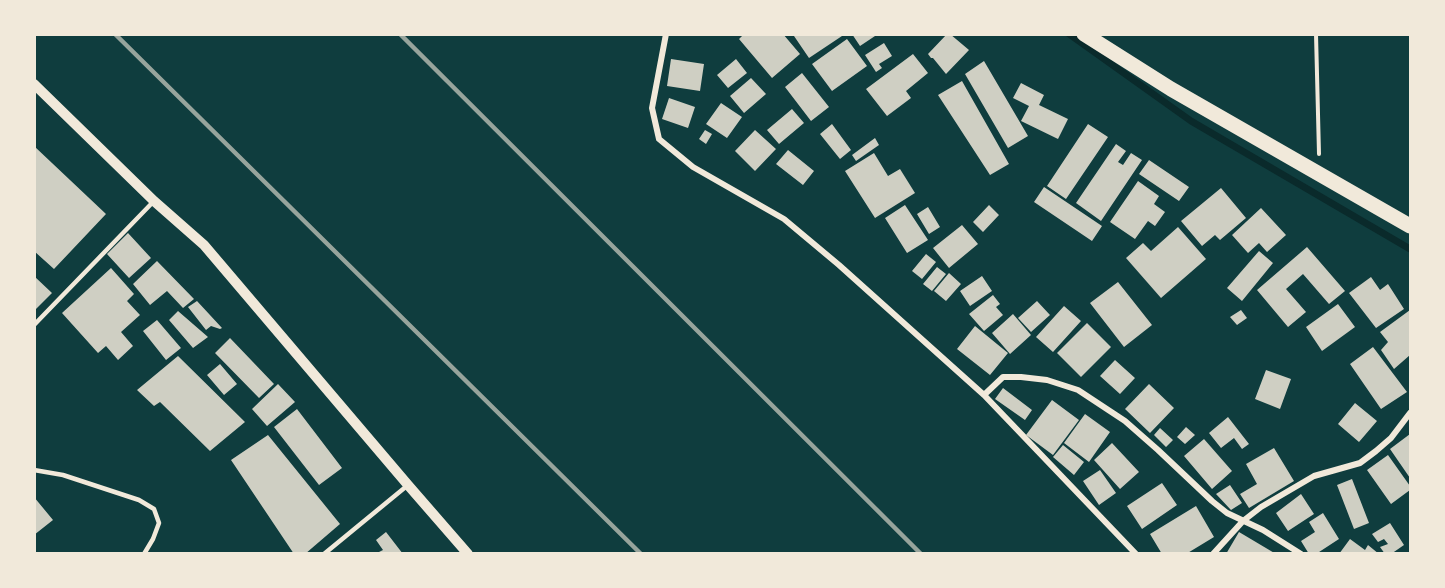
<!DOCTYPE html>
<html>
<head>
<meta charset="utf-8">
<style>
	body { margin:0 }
	#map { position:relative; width:1445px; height:588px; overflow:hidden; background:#0f3d3e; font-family:Overpass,sans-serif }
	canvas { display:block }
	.frame { position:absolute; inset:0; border:36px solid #f1e9da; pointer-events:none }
</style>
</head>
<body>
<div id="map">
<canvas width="1445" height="588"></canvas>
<div class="frame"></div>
</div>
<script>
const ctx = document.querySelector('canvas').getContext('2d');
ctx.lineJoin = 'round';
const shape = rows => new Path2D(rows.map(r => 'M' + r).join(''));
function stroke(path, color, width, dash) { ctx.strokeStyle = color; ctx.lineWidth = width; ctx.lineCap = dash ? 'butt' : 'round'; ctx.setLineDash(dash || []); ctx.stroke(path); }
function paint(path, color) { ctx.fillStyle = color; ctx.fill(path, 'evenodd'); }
stroke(shape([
	[1069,34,1191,121,1410,249]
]), '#0a2a2b', 7);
paint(shape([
	[744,34,783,34,800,54,772,78,739,39],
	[797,34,845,34,809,58,794,36],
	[852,34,878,34,860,46],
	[947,34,950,34,969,50,946,74,933,58,931,58,928,54],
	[847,39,867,66,832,91,812,64],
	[884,43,892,56,879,64,882,68,876,72,865,55],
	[913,54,928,73,906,91,911,98,887,116,866,89],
	[671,59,704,64,700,91,667,86],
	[736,59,747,73,728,88,717,75],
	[984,61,1028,136,1008,148,965,74],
	[802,73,829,107,811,121,785,87],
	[751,78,766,94,744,113,730,96],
	[962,81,1009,164,990,175,938,95],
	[1021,83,1044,95,1039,105,1068,119,1058,139,1021,121,1029,106,1013,98],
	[669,98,695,107,688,128,662,119],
	[721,103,742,117,727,138,706,124],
	[792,109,804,123,779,144,767,130],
	[832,124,851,150,840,159,820,134],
	[1088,124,1108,137,1066,199,1047,186],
	[705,130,712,134,706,144,699,139],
	[755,130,776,149,755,171,735,151],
	[875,138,879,145,856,161,852,155],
	[1116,144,1126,151,1118,162,1123,165,1131,153,1142,160,1101,221,1076,203],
	[34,146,106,214,54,269,34,251],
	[788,150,814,171,803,185,776,164],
	[874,153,888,176,900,169,915,193,875,218,845,171],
	[1149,160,1189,187,1179,201,1139,174],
	[1138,181,1159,196,1154,204,1165,212,1155,226,1148,221,1135,239,1110,222],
	[1044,187,1102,226,1092,241,1034,202],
	[1221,188,1246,218,1220,240,1215,235,1202,246,1181,221],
	[905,205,928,240,907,253,885,218],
	[989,205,999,215,983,232,973,222],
	[928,207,940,227,929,234,917,214],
	[1261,208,1286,235,1267,252,1259,243,1248,253,1232,235],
	[962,225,978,244,949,268,933,248],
	[1178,227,1206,259,1161,298,1126,258,1143,243,1151,251],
	[128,233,151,258,129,278,107,254],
	[1307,247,1345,291,1329,304,1303,274,1286,289,1306,312,1288,327,1257,290],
	[1259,251,1273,263,1242,301,1227,288],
	[926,254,936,262,922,279,912,271],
	[157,261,194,299,183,308,167,291,150,305,133,284],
	[937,267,946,274,932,291,923,284],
	[111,268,134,294,127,301,140,315,121,332,133,346,118,360,106,346,98,353,62,313],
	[949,273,961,284,946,301,934,291],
	[34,276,52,293,34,311],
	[982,276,992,291,970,306,960,291],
	[1371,277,1380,290,1388,284,1404,309,1376,328,1349,293],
	[1118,282,1152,325,1124,347,1090,303],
	[993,295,1000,304,996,307,1003,315,984,331,969,314],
	[197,301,222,328,220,329,211,326,206,330,188,307],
	[1037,301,1050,315,1031,332,1018,318],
	[1338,304,1355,327,1322,351,1306,327],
	[1064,306,1081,321,1053,352,1036,337],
	[1241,310,1247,318,1237,325,1230,317],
	[1410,310,1410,355,1394,369,1381,350,1388,342,1380,332],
	[178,311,208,337,193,348,169,320],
	[1013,314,1031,335,1010,354,992,333],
	[157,320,181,348,166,360,143,331],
	[1087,323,1111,347,1081,377,1057,353],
	[975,326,1008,353,990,375,957,349],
	[230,338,274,384,259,398,215,353],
	[1373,347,1407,392,1381,409,1350,364],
	[178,356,245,422,210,451,160,402,154,406,137,390],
	[1115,360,1135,378,1120,394,1100,376],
	[220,364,237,384,224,395,207,375],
	[1266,370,1291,379,1280,409,1255,399],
	[278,384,295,402,267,426,252,409],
	[1149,384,1174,408,1150,433,1125,409],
	[1003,388,1032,410,1025,420,995,399],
	[1052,400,1079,420,1053,455,1026,435],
	[1355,403,1377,421,1359,442,1338,424],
	[297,409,342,468,319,485,274,427],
	[1085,414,1110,432,1089,462,1064,443],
	[1228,417,1249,444,1242,449,1234,438,1221,448,1209,433],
	[1186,427,1195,435,1185,444,1177,437],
	[1160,428,1173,440,1166,447,1154,435],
	[1410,434,1410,478,1390,449],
	[268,435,340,524,305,554,294,554,231,460],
	[1204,439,1232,471,1212,489,1184,456],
	[1112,443,1139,472,1120,489,1094,460],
	[1063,445,1084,462,1074,475,1053,457],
	[1274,448,1294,481,1249,508,1240,494,1257,484,1246,464],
	[1388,455,1410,486,1410,490,1391,504,1367,470],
	[1100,470,1116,493,1099,505,1083,481],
	[1352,479,1369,523,1354,529,1337,485],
	[1162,483,1177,505,1142,529,1127,506],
	[1230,485,1242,503,1231,510,1216,494],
	[1301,494,1314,514,1288,531,1276,513],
	[34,497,53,520,34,535],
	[1196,506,1214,537,1186,554,1162,554,1150,534],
	[1323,513,1339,539,1316,554,1309,554,1301,541,1315,532,1309,522],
	[1390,523,1404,545,1391,554,1385,554,1380,547,1388,544,1384,539,1378,542,1372,534],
	[386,532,403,554,375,554,383,550,376,540],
	[1239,532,1276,554,1226,554],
	[1350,539,1365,550,1368,545,1379,554,1339,554]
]), '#cfcfc3');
stroke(shape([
	[1316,34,1319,154]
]), '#f1e9da', 4);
stroke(shape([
	[34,325,153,202],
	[34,470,63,475,139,500,154,509,159,523,153,539,144,554],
	[324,554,408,485]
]), '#f1e9da', 4.5);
stroke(shape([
	[666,34,652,108,659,139,693,167,784,219,839,265,984,395,1136,554],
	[984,395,1003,377,1021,377,1047,380,1078,390,1125,421,1158,450,1212,501,1227,513,1263,530,1301,554],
	[1213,554,1243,521,1261,507,1314,476,1360,463,1376,451,1391,438,1410,413]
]), '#f1e9da', 6);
stroke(shape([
	[34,84,154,201,204,245,408,485,468,554]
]), '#f1e9da', 10);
stroke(shape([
	[1084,34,1171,89,1410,226]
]), '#f1e9da', 15);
stroke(shape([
	[115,34,641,554],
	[400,34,921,554]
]), '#97a49c', 4.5);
</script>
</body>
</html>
